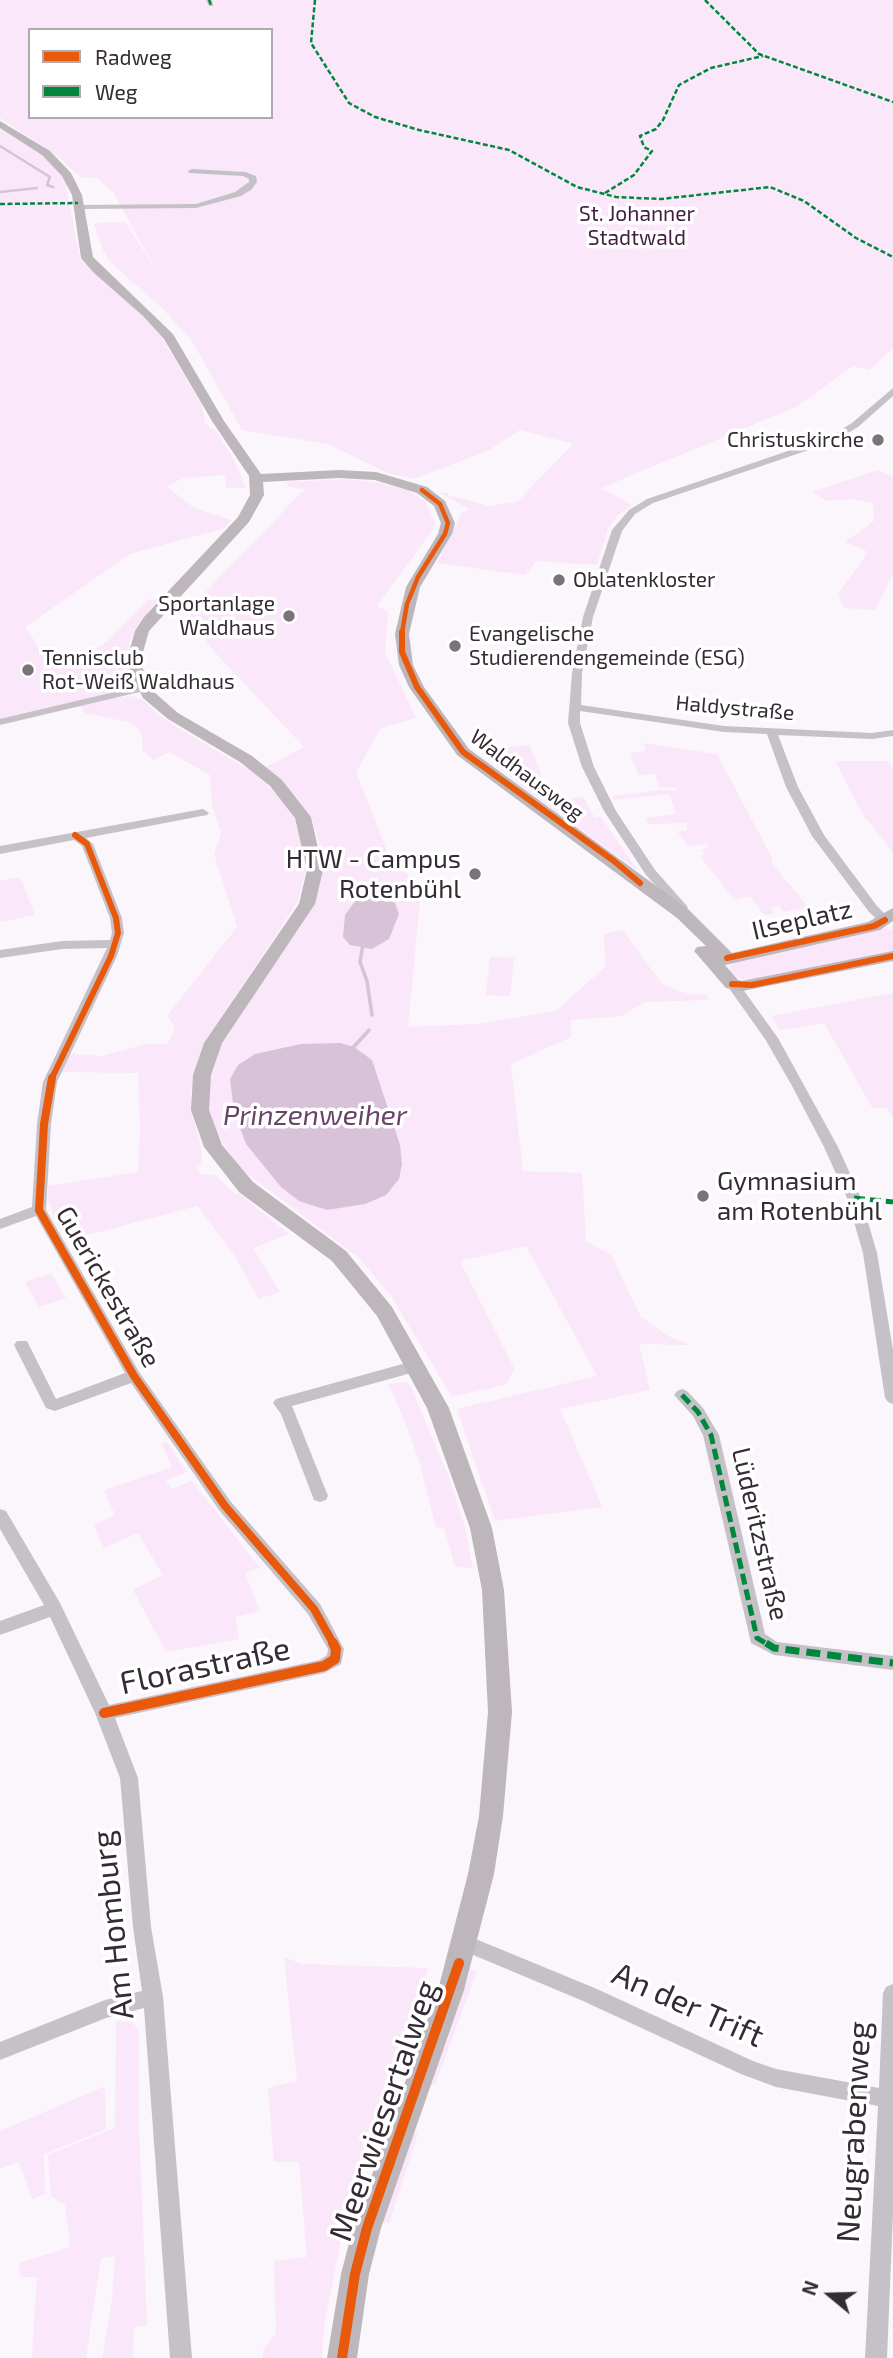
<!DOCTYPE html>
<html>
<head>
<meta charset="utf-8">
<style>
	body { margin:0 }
	#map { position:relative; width:893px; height:2358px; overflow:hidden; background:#fbf6fb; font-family:"Exo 2",sans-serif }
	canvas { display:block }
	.legend { position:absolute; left:28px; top:28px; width:245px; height:91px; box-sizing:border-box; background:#fff; border:2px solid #aeabae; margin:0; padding:9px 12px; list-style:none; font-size:21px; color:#342c34 }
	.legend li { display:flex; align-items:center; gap:14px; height:35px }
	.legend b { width:35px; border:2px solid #aeabae }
	.north { position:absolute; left:795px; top:2260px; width:70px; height:70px; -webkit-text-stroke:5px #fff; paint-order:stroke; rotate:289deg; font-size:19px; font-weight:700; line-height:28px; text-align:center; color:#342c34 }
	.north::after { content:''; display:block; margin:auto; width:24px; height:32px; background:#342c34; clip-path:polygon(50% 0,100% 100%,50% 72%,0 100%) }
</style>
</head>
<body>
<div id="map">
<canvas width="893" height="2358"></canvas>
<ul class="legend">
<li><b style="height:9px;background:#e8590c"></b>Radweg</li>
<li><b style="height:9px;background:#00873e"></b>Weg</li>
</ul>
<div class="north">N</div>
</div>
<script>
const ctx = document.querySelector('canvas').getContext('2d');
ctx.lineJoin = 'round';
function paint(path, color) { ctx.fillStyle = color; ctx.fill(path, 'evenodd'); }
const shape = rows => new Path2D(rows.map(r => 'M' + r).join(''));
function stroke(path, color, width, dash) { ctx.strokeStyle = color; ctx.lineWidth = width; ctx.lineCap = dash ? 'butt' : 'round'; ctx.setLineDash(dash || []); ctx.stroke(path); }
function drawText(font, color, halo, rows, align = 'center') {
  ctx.font = font + ' "Exo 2",sans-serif'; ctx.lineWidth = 7; ctx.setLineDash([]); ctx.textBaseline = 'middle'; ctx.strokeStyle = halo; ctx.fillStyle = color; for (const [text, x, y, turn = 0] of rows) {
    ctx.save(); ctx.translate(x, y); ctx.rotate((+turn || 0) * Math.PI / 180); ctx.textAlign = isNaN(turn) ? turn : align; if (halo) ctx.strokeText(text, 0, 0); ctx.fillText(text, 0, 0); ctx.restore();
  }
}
paint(shape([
	[0,0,893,0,893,348,869,370,853,366,796,407,601,488,632,505,618,515,608,528,597,565,536,561,525,575,437,563,461,514,469,509,440,493,449,493,447,495,489,506,517,502,573,444,520,430,489,450,414,479,388,473,328,444,242,430,192,341,163,309,110,262,103,250,94,223,125,222,156,270,113,192,97,178,83,178,78,175,56,155,0,118],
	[30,30,271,30,271,117,30,117],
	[0,128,41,154,62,175,65,181,80,259,141,314,162,338,202,405,205,424,216,431,234,460,244,484,245,488,226,488,225,475,184,478,166,486,194,508,231,520,225,528,130,554,25,627,54,669,84,658,110,639,149,599,158,600,142,619,129,642,128,666,131,681,124,688,113,692,116,698,132,696,143,700,164,719,254,773,286,803,294,818,304,851,306,870,297,903,206,1041,198,1058,191,1089,192,1111,202,1152,201,1164,197,1168,200,1174,216,1175,236,1195,240,1194,289,1234,253,1248,280,1292,259,1299,234,1255,197,1206,69,1240,54,1218,48,1200,48,1186,138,1172,140,1126,138,1073,60,1072,69,1054,101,1056,147,1044,168,1044,175,1027,167,1016,237,927,214,854,221,834,212,804,210,775,169,752,154,760,142,750,142,733,132,723,85,713,77,701,0,720],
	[878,470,893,477,893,574,875,610,844,608,838,594,868,552,845,542,874,521,873,503,852,499,827,501,812,492],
	[346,479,381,483,406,490,425,501,435,523,431,532,377,606,388,612,385,652,416,718,381,728,356,772,387,851,413,882,420,901,408,1027,477,1024,556,1011,605,967,604,934,622,930,663,985,692,995,707,994,708,1000,644,1002,622,1016,571,1020,571,1037,511,1064,523,1171,582,1173,586,1241,611,1255,641,1317,668,1336,691,1345,639,1344,650,1390,560,1409,602,1507,495,1521,457,1409,597,1376,526,1246,460,1261,514,1368,507,1384,452,1397,391,1296,359,1258,236,1165,212,1123,207,1098,208,1080,220,1044,236,1017,304,922,314,904,323,870,321,849,311,816,283,781,266,767,304,747,211,648,187,611,302,492,308,491,288,486,287,482],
	[643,743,717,754,773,860,771,862,808,907,784,912,779,906,770,907,774,914,764,915,750,896,734,900,699,855,704,855,702,849,708,848,707,844,688,846,677,831,686,831,688,823,648,824,646,818,676,814,669,794,614,800,612,796,659,790,677,791,677,788,659,787,655,774,638,775,630,753,646,751],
	[530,745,550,800,583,797,595,818,601,817,638,871,519,784,477,750],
	[888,761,893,770,893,852,863,815,835,761],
	[20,877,35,915,0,922,0,881],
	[885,928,893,930,893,952,746,981,735,976,729,969,732,963],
	[490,957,514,958,510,996,486,995],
	[893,993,893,1118,887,1107,873,1109,824,1023,780,1030,771,1016],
	[51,1273,66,1298,39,1307,25,1282],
	[405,1382,410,1385,448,1475,464,1524,473,1569,455,1566,444,1527,436,1528,419,1461,405,1421,388,1384],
	[167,1442,187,1472,166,1481,171,1489,192,1481,260,1568,245,1573,260,1611,235,1617,239,1639,166,1652,133,1590,163,1575,138,1533,104,1548,94,1525,115,1515,104,1490,172,1467,162,1444],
	[284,1957,302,1964,428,1968,404,2043,405,2054,344,2226,324,2326,322,2358,263,2358,263,2350,276,2333,274,2261,307,2257,299,2162,274,2162,268,2088,297,2081],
	[471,1969,477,1971,435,2085,430,2084],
	[116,2021,132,2022,139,2031,139,2126,147,2325,134,2327,133,2358,102,2358,112,2298,115,2256,101,2258,86,2358,32,2358,37,2277,20,2277,19,2263,70,2247,65,2205,51,2196,48,2155,115,2128],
	[105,2086,106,2129,44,2154,45,2194,32,2199,19,2162,0,2169,0,2131],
	[412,2132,418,2134,389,2223,382,2221]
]), '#fae7f9');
paint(shape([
	[366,897,385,899,395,903,399,914,389,939,372,949,350,945,343,937,345,915,356,900],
	[340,1043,354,1047,372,1060,400,1145,402,1164,399,1179,386,1195,365,1204,327,1210,299,1201,281,1187,246,1144,234,1111,230,1079,238,1065,255,1054,301,1044]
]), '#d7c2d7');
stroke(shape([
	[0,146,50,177,47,185,53,187],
	[0,192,37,188]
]), '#d7c2d7', 2.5);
stroke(shape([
	[346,885,366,897,366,901],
	[363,944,360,962,367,981,372,1015],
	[351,1050,369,1030]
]), '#d7c2d7', 3.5);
paint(shape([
	[206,0,212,0,213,6,209,6,206,0],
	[192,169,245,172,256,176,257,182,251,190,241,196,196,208,79,209,75,207,79,205,196,204,235,192,249,182,249,179,243,176,189,173,188,171,192,169],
	[893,388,893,396,858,427,835,441,653,503,635,514,622,531,593,617,582,673,581,705,724,726,872,733,893,730,893,736,872,739,778,735,798,787,824,835,877,906,891,920,885,924,881,923,869,912,812,836,786,787,767,734,724,732,580,711,580,723,594,767,616,811,655,870,687,906,689,914,687,917,679,917,675,907,646,875,604,811,582,767,568,723,572,673,583,617,612,530,629,510,647,499,829,437,852,423,893,388],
	[144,685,149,688,148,690,0,725,0,719,144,685],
	[203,809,209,813,207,815,86,838,93,844,122,918,124,933,117,956,57,1082,51,1124,46,1210,139,1372,231,1502,320,1604,344,1649,341,1664,324,1673,115,1718,138,1778,151,1927,163,1997,192,2358,170,2358,144,2008,106,2018,0,2060,0,2042,105,2000,142,1991,133,1927,120,1778,95,1713,50,1617,0,1635,0,1621,44,1605,0,1529,0,1509,6,1511,60,1603,109,1705,320,1660,327,1655,328,1649,308,1614,219,1510,131,1383,55,1411,46,1408,14,1345,17,1341,27,1341,56,1399,125,1373,36,1216,0,1229,0,1219,32,1207,37,1124,43,1082,107,948,62,949,0,958,0,950,62,941,110,940,112,933,110,918,82,846,74,840,0,854,0,846,203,809],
	[732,980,737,981,778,1038,838,1147,861,1198,877,1253,893,1350,893,1404,888,1402,885,1398,863,1253,847,1198,824,1147,791,1084,765,1039,726,984,732,980],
	[417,1360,422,1362,425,1366,422,1370,292,1406,328,1496,326,1500,320,1502,314,1500,281,1414,273,1403,276,1399,417,1360],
	[682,1389,687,1391,703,1408,719,1435,765,1634,777,1642,893,1656,893,1670,774,1655,751,1643,703,1435,693,1416,674,1395,677,1391,682,1389],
	[466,1935,597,1989,753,2061,776,2069,879,2088,883,1993,886,1987,893,1984,893,2213,887,2358,865,2358,878,2106,776,2087,741,2074,583,2001,459,1949,457,1943,459,1937,466,1935]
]), '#c6c1c6');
paint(shape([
	[0,121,50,151,71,173,82,195,93,257,173,334,224,421,261,474,339,470,376,472,427,487,445,501,455,523,452,534,420,587,409,634,413,665,424,687,469,749,689,910,732,953,868,922,893,908,893,921,880,930,725,965,738,980,742,981,893,951,893,961,742,991,726,988,694,951,697,947,706,946,677,918,457,755,409,687,399,665,395,634,406,587,438,534,441,523,434,506,417,493,375,480,339,478,263,482,264,495,249,522,149,631,143,652,143,669,155,693,178,713,252,756,282,780,311,817,323,870,315,904,222,1043,211,1075,209,1110,222,1145,253,1182,346,1251,392,1307,449,1408,492,1528,504,1590,512,1712,503,1816,494,1874,464,1990,381,2228,369,2274,357,2358,327,2358,341,2274,353,2228,438,1990,468,1874,479,1816,488,1712,482,1590,470,1528,427,1408,377,1316,332,1261,239,1192,204,1147,191,1110,193,1075,204,1043,299,904,307,870,295,818,270,786,240,762,168,719,143,698,129,669,129,652,135,631,144,617,238,517,250,495,249,476,212,421,164,339,143,316,93,272,81,258,72,195,62,176,42,155,0,128,0,121]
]), '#bdb7bc');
stroke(shape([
	[209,0,211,5],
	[315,0,311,43,349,103,375,117,419,130,509,150,577,187,616,197,661,199,770,187,804,201,856,238,893,257],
	[705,0,759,54,893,102],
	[605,193,634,175,652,151,644,147,640,136,656,129,663,120,679,85,711,68,763,56],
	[0,204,78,203]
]), '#00873e', 2.5, [5, 2.5]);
stroke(shape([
	[854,1198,893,1202],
	[682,1395,698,1412,711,1435,757,1638,769,1645]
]), '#00873e', 5, [11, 5]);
stroke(shape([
	[766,1643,774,1648,893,1663]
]), '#00873e', 7, [14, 7]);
stroke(shape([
	[402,633,407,604,418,577,445,534,448,523,440,504,422,490]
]), '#e8590c', 4.5);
stroke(shape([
	[402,632,402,652,417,687,463,752,614,861,640,883],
	[727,958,874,926,885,920],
	[732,984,752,985,893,956],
	[51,1080,111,956,118,933,116,918,87,844,75,835]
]), '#e8590c', 6);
stroke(shape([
	[52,1078,44,1124,39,1210,134,1376,225,1506,314,1609,334,1645]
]), '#e8590c', 8);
stroke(shape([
	[104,1713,324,1666,335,1659,336,1649,333,1643],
	[342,2358,355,2274,367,2228,459,1963]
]), '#e8590c', 10);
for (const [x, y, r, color] of [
	[878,440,7,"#7a737a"],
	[559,580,7,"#7a737a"],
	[289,616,7,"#7a737a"],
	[455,646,7,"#7a737a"],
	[28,670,7,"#7a737a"],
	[475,874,7,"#7a737a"],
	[703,1196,7,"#7a737a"]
]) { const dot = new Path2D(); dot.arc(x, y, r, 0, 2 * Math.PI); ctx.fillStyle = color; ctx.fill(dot); stroke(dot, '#fff', 2.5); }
drawText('21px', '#421c41', '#fff', [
	["St. Johanner",637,214],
	["Stadtwald",637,238]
]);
drawText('21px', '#342c34', '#fff', [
	["Christuskirche",864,440,"right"],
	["Oblatenkloster",573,580],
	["Sportanlage",275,604,"right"],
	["Waldhaus",275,628,"right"],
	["Evangelische",469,634],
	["Studierendengemeinde (ESG)",469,658],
	["Tennisclub",42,658],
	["Rot-Weiß Waldhaus",42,682]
], 'left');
drawText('21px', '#342c34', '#fff', [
	["Haldystraße",735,708,5],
	["Waldhausweg",527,775,37]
]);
drawText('26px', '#342c34', '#fff', [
	["HTW - Campus",461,859],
	["Rotenbühl",461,889],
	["Gymnasium",717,1181,"left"],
	["am Rotenbühl",717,1211,"left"]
], 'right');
drawText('26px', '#342c34', '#fff', [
	["Ilseplatz",802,920,-13],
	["Guerickestraße",108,1287,60],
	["Lüderitzstraße",760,1534,77]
]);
drawText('italic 28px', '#6a4169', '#fff', [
	["Prinzenweiher",315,1116]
]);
drawText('32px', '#342c34', '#fff', [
	["Florastraße",205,1666,-12],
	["Am Homburg",113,1925,-96],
	["An der Trift",688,2005,24],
	["Meerwiesertalweg",384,2111,-71],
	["Neugrabenweg",854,2132,-87]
]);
</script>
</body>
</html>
